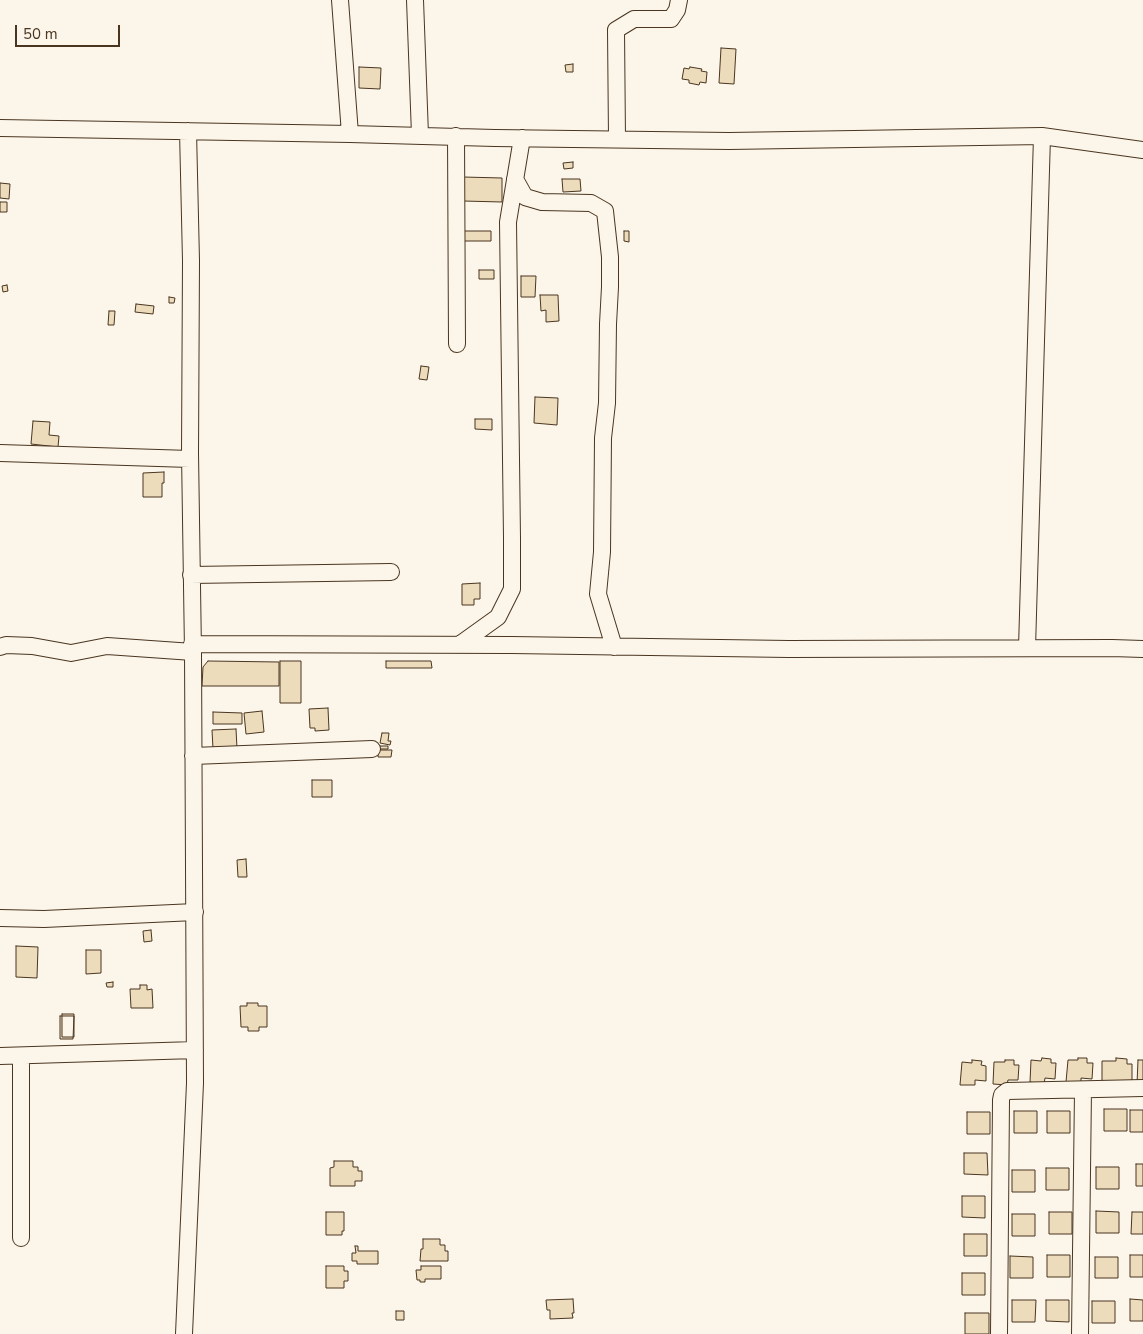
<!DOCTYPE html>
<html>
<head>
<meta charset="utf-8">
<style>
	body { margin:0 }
	#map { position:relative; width:1143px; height:1334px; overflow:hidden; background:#fbf6e9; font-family:"Nunito Sans",sans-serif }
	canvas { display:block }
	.scale { position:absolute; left:15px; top:25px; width:105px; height:22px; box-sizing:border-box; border:2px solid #4a3520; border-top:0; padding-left:6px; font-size:15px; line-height:18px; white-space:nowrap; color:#4a3520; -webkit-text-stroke:4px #fbf6e9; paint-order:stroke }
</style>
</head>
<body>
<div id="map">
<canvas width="1143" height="1334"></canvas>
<div class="scale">50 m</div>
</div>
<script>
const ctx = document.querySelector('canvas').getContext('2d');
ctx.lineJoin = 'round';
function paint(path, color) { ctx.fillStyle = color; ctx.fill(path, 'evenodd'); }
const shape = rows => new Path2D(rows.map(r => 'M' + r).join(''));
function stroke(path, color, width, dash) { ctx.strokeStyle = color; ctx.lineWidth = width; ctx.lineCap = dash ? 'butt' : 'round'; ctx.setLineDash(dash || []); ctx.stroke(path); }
const building = shape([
	[721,48,736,49,734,84,719,83,721,48],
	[573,64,573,72,566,72,565,65,573,64],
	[359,67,381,68,380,89,359,88,359,67],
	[690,67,702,69,701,71,707,72,706,83,700,82,699,85,689,83,689,80,682,79,684,68,689,69,690,67],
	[573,162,573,168,564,169,563,163,573,162],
	[463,177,502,178,502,202,463,201,463,177],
	[562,179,580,179,581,191,563,192,562,179],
	[0,183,10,184,9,199,0,198,0,183],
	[0,202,7,202,7,212,0,212,0,202],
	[463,231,491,231,491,241,463,241,463,231],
	[624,231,629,231,629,242,624,241,624,231],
	[479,270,494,270,494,279,479,279,479,270],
	[521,276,536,276,535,297,521,297,521,276],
	[7,285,8,291,3,292,2,286,7,285],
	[540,295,558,295,559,321,546,322,546,310,541,311,540,295],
	[169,297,175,298,174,303,169,303,169,297],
	[136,304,154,306,153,314,135,312,136,304],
	[109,311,115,311,114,325,108,325,109,311],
	[421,366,429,367,427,380,419,379,421,366],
	[535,397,558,398,557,425,534,423,535,397],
	[475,419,492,419,492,430,475,429,475,419],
	[33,421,50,422,49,435,59,436,58,447,31,444,33,421],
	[164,472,164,483,162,483,162,497,143,497,143,473,164,472],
	[480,583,480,599,474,599,474,605,462,605,462,584,480,583],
	[208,661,279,662,279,686,202,686,203,667,208,661],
	[280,661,301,661,301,703,280,703,280,661],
	[386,661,431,661,432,668,386,668,386,661],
	[328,708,329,730,315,731,315,728,310,728,309,709,328,708],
	[262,711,264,732,246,734,244,713,262,711],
	[213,712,242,713,242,724,213,724,213,712],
	[236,729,237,748,213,749,212,730,236,729],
	[382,733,389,733,388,741,391,741,390,745,380,743,382,733],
	[380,746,388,746,388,749,380,749,380,746],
	[378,750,392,750,391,757,378,757,378,750],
	[312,780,332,780,332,797,312,797,312,780],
	[246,859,247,877,238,877,237,860,246,859],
	[151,930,152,941,144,942,143,931,151,930],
	[16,946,38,947,37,978,16,977,16,946],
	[86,950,101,950,101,973,86,974,86,950],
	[113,982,113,987,107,987,106,983,113,982],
	[140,985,147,985,147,990,152,989,153,1008,131,1008,130,989,140,989,140,985],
	[247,1003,258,1003,258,1006,267,1006,267,1027,259,1027,259,1031,248,1031,248,1027,241,1027,240,1006,247,1006,247,1003],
	[62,1014,74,1014,74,1037,62,1037,62,1014],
	[60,1016,74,1016,73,1039,60,1039,60,1016],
	[1042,1058,1051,1059,1051,1063,1056,1063,1055,1079,1045,1078,1044,1084,1030,1082,1031,1060,1041,1061,1042,1058],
	[1078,1058,1087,1058,1087,1063,1093,1063,1092,1079,1081,1078,1081,1083,1066,1082,1068,1060,1078,1060,1078,1058],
	[1116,1058,1127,1059,1127,1064,1132,1064,1132,1082,1102,1085,1102,1061,1116,1061,1116,1058],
	[972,1060,982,1061,981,1065,986,1066,986,1081,975,1080,975,1085,960,1085,962,1062,972,1063,972,1060],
	[1005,1060,1014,1060,1014,1065,1019,1065,1018,1080,1008,1080,1007,1085,993,1084,994,1062,1005,1062,1005,1060],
	[1138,1060,1143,1060,1143,1084,1137,1084,1138,1060],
	[1104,1109,1127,1109,1127,1131,1104,1131,1104,1109],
	[1130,1110,1143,1110,1143,1132,1130,1132,1130,1110],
	[1014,1111,1037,1111,1037,1133,1014,1133,1014,1111],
	[1047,1111,1070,1111,1070,1133,1047,1133,1047,1111],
	[967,1112,990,1112,990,1134,967,1134,967,1112],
	[964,1153,987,1153,988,1175,964,1174,964,1153],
	[334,1161,353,1161,353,1167,358,1167,358,1171,362,1171,362,1181,355,1181,355,1186,330,1186,330,1168,334,1167,334,1161],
	[1136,1164,1143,1164,1143,1186,1136,1186,1136,1164],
	[1096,1167,1119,1167,1119,1189,1096,1189,1096,1167],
	[1046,1168,1069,1168,1069,1190,1046,1190,1046,1168],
	[1012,1170,1035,1170,1035,1192,1012,1192,1012,1170],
	[962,1196,985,1196,985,1218,962,1217,962,1196],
	[1096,1211,1119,1212,1119,1233,1096,1233,1096,1211],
	[326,1212,344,1212,344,1231,342,1231,342,1235,326,1235,326,1212],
	[1049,1212,1072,1212,1072,1234,1049,1234,1049,1212],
	[1132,1212,1143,1212,1143,1234,1131,1234,1132,1212],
	[1012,1214,1035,1214,1035,1236,1012,1236,1012,1214],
	[964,1234,987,1234,987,1256,964,1256,964,1234],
	[423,1239,440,1239,440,1245,445,1245,445,1251,448,1251,448,1261,420,1261,421,1249,423,1249,423,1239],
	[355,1246,358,1246,358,1251,378,1251,378,1264,357,1264,357,1261,352,1261,352,1253,356,1253,355,1246],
	[1047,1255,1070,1255,1070,1277,1047,1277,1047,1255],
	[1130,1255,1143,1255,1143,1277,1130,1277,1130,1255],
	[1010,1256,1033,1257,1033,1278,1010,1278,1010,1256],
	[1095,1257,1118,1257,1118,1278,1095,1278,1095,1257],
	[326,1266,344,1266,344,1271,348,1271,348,1281,344,1281,344,1288,326,1288,326,1266],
	[421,1266,441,1266,441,1279,425,1279,425,1282,420,1282,420,1280,417,1280,416,1270,421,1270,421,1266],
	[962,1273,985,1273,985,1295,962,1295,962,1273],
	[573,1299,574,1313,572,1313,573,1318,550,1319,550,1310,547,1310,546,1300,573,1299],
	[1130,1299,1143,1300,1143,1321,1130,1321,1130,1299],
	[1012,1300,1036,1300,1035,1322,1012,1322,1012,1300],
	[1046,1300,1069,1300,1069,1322,1046,1321,1046,1300],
	[1092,1301,1115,1301,1115,1323,1092,1323,1092,1301],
	[396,1311,404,1311,404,1320,396,1320,396,1311],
	[965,1313,989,1313,989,1334,965,1334,965,1313]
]);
paint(building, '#ecdcbc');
stroke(building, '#4a3520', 1);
const minor = shape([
	[340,0,350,134],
	[415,0,420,135],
	[0,128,350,134,495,138,729,141,1042,136,1143,150],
	[456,136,457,344],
	[617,139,616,30,634,19,671,19,677,10,679,0],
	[515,179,525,197,542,202,591,203,605,211,610,257,610,287,608,324,607,403,603,438,602,552,598,594,614,647],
	[0,453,190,459],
	[191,575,391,572],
	[192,644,511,645,789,649,1112,648,1143,649],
	[459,645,498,617,512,589,512,538,508,222,522,138],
	[0,647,6,645,32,646,71,653,107,646,193,652],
	[1027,648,1042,136],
	[193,756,372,749],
	[0,918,44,919,195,912],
	[0,1056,195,1050],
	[21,1056,21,1238],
	[184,1334,195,1083,193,652,190,453,191,261,188,131],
	[999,1334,1001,1100,1002,1095,1007,1091,1143,1088],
	[1080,1334,1083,1090]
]);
stroke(minor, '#4a3520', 18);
stroke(minor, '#fbf6e9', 16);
</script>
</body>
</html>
